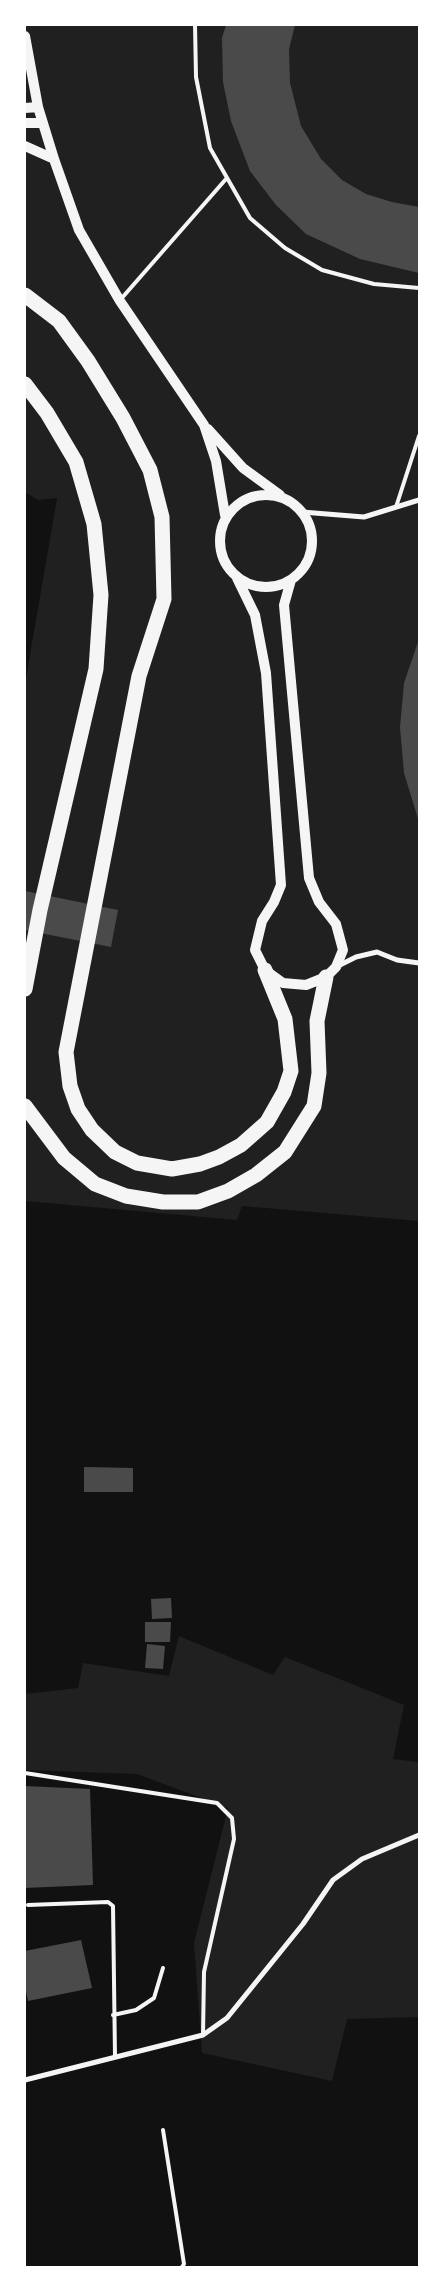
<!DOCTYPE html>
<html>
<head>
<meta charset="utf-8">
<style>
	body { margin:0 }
	#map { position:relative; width:444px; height:2292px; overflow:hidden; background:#111; font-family:"DM Sans",sans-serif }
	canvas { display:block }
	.frame { position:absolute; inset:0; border:26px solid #fff; pointer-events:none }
</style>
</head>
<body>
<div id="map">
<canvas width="444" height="2292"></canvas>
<div class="frame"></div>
</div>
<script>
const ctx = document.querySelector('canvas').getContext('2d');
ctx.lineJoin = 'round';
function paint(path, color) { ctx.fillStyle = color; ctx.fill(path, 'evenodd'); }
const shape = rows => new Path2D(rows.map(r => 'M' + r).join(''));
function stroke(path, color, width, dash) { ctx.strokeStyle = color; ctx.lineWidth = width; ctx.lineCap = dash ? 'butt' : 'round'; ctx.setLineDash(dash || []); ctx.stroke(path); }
paint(shape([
	[25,25,419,25,419,1221,242,1206,237,1220,25,1201,25,684,57,498,38,500,25,492],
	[179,1636,273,1675,285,1657,404,1705,393,1759,419,1762,419,2017,347,2019,332,2081,202,2053,194,1943,228,1808,137,1774,25,1770,25,1694,78,1688,83,1663,169,1676]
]), '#202020');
paint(shape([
	[226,25,295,25,289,49,290,83,301,126,321,159,342,180,366,194,392,202,419,207,419,273,360,259,306,234,276,205,250,171,231,121,223,82,222,38],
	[419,639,419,822,404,773,400,727,404,683],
	[25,891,118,910,111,947,25,930],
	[84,1467,133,1468,133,1492,84,1492],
	[171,1598,172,1618,152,1619,151,1599],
	[145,1622,171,1622,170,1642,145,1642],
	[147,1644,165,1646,163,1669,145,1668],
	[25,1786,90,1789,93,1885,25,1888],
	[81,1940,92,1988,28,2001,25,1987,25,1951]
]), '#4a4a4a');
stroke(shape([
	[195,25,196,77,210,148,250,218,285,248,322,270,374,284,419,288],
	[121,299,226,179],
	[396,507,419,436],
	[25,1773,217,1803,232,1818,234,1839,204,1972,203,2035],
	[28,1905,108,1902,113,1906,115,2057],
	[113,2015,136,2010,154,1998,163,1968],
	[163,2130,184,2264,182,2267]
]), '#f5f5f5', 4);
stroke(shape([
	[302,512,364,517,419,500],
	[338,966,356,957,377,952,397,960,419,963],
	[25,2080,203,2035,227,2018,303,1924,333,1880,362,1859,419,1835]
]), '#f5f5f5', 5);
stroke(shape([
	[25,36,38,107,54,159,79,230,120,301,204,425,216,461,225,515],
	[25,108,38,107],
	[25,123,42,123],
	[25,146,54,159],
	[208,429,243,468,280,495],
	'220 541a46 46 0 1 1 92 0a46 46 0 1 1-92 0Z',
	[237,578,255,615,266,673,281,885,274,902,262,921,255,950,265,970,283,983,306,985,326,977,336,967,343,950,336,924,319,902,309,878,284,605,291,580]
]), '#f5f5f5', 10);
stroke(shape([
	[25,295,59,321,88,361,123,418,150,470,162,517,164,599,139,676,66,1052,70,1086,78,1109,92,1130,115,1152,137,1163,172,1169,200,1164,219,1157,241,1145,267,1122,284,1092,291,1071,285,1019,265,970],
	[25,384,47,413,76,462,94,524,101,595,96,669,40,910,25,989],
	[25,1106,64,1158,95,1184,126,1196,163,1202,198,1202,228,1191,256,1175,285,1152,314,1106,319,1073,317,1021,326,977]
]), '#f5f5f5', 15);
</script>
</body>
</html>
